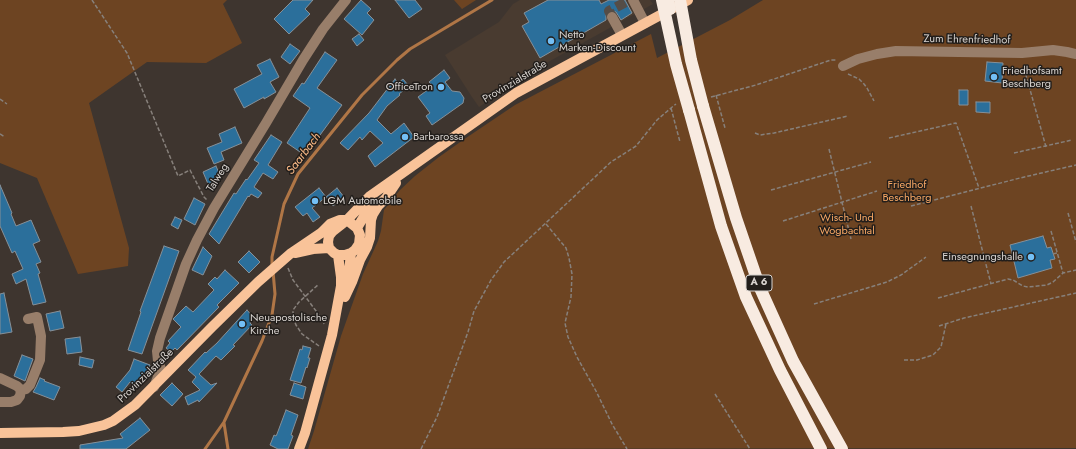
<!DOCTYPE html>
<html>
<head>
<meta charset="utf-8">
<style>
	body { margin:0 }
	canvas { display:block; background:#3e352f }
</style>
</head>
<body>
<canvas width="1076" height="449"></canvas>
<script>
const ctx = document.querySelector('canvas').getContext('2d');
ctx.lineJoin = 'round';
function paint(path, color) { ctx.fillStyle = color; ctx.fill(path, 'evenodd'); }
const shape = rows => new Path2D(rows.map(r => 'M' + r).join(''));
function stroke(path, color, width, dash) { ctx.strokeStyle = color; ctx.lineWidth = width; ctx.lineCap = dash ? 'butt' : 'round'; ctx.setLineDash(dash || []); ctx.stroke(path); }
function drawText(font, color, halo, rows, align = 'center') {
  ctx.font = font + ' Jost,sans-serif'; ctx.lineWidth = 3; ctx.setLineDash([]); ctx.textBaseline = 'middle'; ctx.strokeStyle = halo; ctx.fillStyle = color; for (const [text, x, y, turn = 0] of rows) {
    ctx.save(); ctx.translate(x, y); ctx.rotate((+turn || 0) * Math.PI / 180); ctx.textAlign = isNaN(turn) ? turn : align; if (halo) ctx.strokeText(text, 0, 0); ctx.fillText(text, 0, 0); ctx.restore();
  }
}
paint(shape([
	[520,0,650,0,653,4,530,72,479,107,472,97,445,55,499,22,513,4]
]), '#493b30');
paint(shape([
	[0,0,227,0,223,4,242,43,206,63,147,62,89,103,129,248,128,266,78,274,37,178,0,163],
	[454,0,476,0,462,9],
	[763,0,1076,0,1076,448,308,449,314,431,341,336,363,274,378,241,381,231,384,210,400,190,415,176,439,157,466,138,515,105,651,34,657,58,730,20]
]), '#6d4422');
stroke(shape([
	[272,266,272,257,284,204,298,174,362,95,397,60,410,49,492,0],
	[224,423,228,449],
	[205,449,224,422,262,341,272,315,275,294,273,271]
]), '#b07646', 3);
const building = shape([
	[293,0,313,0,305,9,310,14,289,34,274,19,293,0],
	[361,0,371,9,367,13,374,20,362,35,344,19,361,0],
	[395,0,415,0,422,9,409,18,395,0],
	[548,0,599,0,601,4,609,0,625,0,632,13,621,20,616,12,612,11,609,11,606,14,606,20,540,58,522,26,529,22,524,13,548,0],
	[359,34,364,40,357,46,352,39,359,34],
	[290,44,300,51,290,64,281,57,290,44],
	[325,52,337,60,317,88,342,105,312,146,310,144,303,154,287,143,310,108,293,96,302,83,304,84,325,52],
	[270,59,279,77,270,82,276,92,264,99,264,97,244,108,234,89,262,74,257,65,270,59],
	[987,62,1003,63,1002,83,985,81,987,62],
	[444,70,450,78,445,82,452,91,460,92,464,98,463,103,432,125,426,116,430,113,418,97,433,86,429,82,444,70],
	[395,79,398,83,403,79,408,85,403,90,404,90,399,94,400,95,387,106,377,120,391,134,404,123,414,137,375,167,368,156,383,143,370,131,362,140,360,137,348,150,340,143,369,113,395,79],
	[959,90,968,90,968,105,959,105,959,90],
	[976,102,990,102,990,113,976,112,976,102],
	[235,127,242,143,221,152,224,160,214,164,207,148,222,142,219,134,235,127],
	[271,135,282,142,268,165,278,172,273,179,263,173,254,187,262,193,258,198,251,194,249,197,248,196,219,244,209,234,234,193,236,194,246,179,247,180,259,163,254,160,271,135],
	[216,166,221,178,208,184,203,172,216,166],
	[0,185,12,213,11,214,16,226,31,220,40,241,33,244,41,262,36,264,40,273,38,274,46,302,33,305,26,279,16,284,12,274,23,269,15,251,12,253,0,226,0,185],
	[319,188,326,197,312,208,320,217,313,222,307,213,303,216,295,207,319,188],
	[337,188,344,197,333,206,326,197,337,188],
	[194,198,205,204,195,225,184,219,194,198],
	[175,217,182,220,178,229,171,225,175,217],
	[1043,236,1047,248,1051,247,1055,259,1050,260,1052,268,1018,278,1010,245,1043,236],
	[164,246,179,251,142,354,128,350,141,312,140,311,164,246],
	[203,247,212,256,203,275,192,270,203,247],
	[249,251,260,262,249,273,238,262,249,251],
	[225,270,239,283,217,305,219,307,177,350,175,348,171,352,166,348,170,343,168,341,181,327,173,319,186,306,193,312,214,290,208,284,215,277,217,279,225,270],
	[4,293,12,332,0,334,0,294,4,293],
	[247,310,254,318,250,323,252,325,233,345,235,346,221,360,216,356,199,374,211,385,217,383,199,402,198,400,188,405,185,397,200,390,192,382,196,377,188,370,205,352,206,353,217,343,247,310],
	[60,311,64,328,50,331,46,314,60,311],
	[80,337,82,352,67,354,65,339,80,337],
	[303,346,311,348,308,358,310,358,307,368,306,367,301,383,290,380,300,349,302,350,303,346],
	[22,355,33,359,25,381,14,376,22,355],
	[80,357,94,360,92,368,79,365,80,357],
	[134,359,150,365,146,374,137,387,130,382,122,392,116,387,130,370,134,359],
	[40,378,45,380,44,381,60,387,54,400,33,392,36,387,40,378],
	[172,383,183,394,172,406,160,395,172,383],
	[294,383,306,387,303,399,290,395,294,383],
	[286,410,298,415,291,435,293,436,288,449,278,449,270,445,274,435,276,436,277,434,286,410],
	[140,418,150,430,126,449,80,449,80,445,123,438,120,434,140,418]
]);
paint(building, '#2b6f9b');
stroke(building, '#869098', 1);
stroke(shape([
	[612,17,609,11,626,2]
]), '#554d47', 10, [10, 5]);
stroke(shape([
	[92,0,127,53,178,176,190,170,204,197,207,200],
	[1024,68,1046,147],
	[848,74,859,79,864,84,867,88,874,101],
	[716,95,725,128],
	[711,97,756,85,831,60,836,60],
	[0,99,7,104],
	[671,108,680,142],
	[755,133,760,135,774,133,848,116],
	[0,134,5,137],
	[889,138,956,123,979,188],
	[829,149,851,239],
	[1014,153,1072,140],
	[771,190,871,162],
	[911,206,1020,178,1076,165],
	[971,206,991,284],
	[1068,213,1076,242],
	[783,221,877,191],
	[546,224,566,248,569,258,572,274,571,297,565,323,568,337,577,357,596,391,612,424,627,449],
	[1051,231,1063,273,1076,270],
	[1053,254,1057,253],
	[288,268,293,280,319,315,324,324],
	[938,298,1008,279,1013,280,1023,286,1028,287,1047,285,1053,282,1063,273],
	[814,304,887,282,901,275,926,257],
	[939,326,964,318,1076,293],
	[319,346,302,334,296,325,293,317,293,310,299,302,319,284],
	[904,360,917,360,933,355,941,347,946,324],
	[715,394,750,449],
	[421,449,437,417,468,332,474,311,491,280,504,262,611,162,636,146,657,120,671,108,676,104]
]), '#87807b', 1.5, [4, 2]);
stroke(shape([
	[633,0,645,23],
	[612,17,622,35],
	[843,66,858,59,877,54,896,51,1022,53,1053,50,1067,52,1076,54],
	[0,378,17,386,21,390,20,396,17,400,11,402,0,402],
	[154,387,161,369,158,361,157,351,160,338,186,264,197,240,214,208,266,123,303,60,323,29,346,0],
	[21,390,26,389,30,385,40,360,41,336,37,317,28,319]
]), '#987e6a', 10);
stroke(shape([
	[357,228,366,213,374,204],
	[295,253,313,249,329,248],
	[348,281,351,253],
	[345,297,352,282,360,260,367,247,370,238,371,220,373,214,378,206,386,198,396,183],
	[0,433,63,432,79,431,104,425,113,421,135,405,212,327,258,282,290,254,321,233,330,224,340,220,347,220,357,228,360,235,359,244,355,250,351,253,345,255,338,255,334,253,329,248,328,242,329,236,333,231,347,220,370,196,516,93,688,0],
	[299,449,305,433,313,404,332,335,341,286,341,277,338,255]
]), '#f9c399', 10);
stroke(shape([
	[668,0,670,9],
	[703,106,736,218,760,288,793,361,842,449],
	[689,110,721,226,746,297,780,370,821,449]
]), '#f8ebe1', 12);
stroke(shape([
	[662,0,676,64,689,110],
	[680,0,691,60,703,106]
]), '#f8ebe1', 12);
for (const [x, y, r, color] of [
	[551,41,4,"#74c0f6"],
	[994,77,4,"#74c0f6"],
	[441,87,4,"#74c0f6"],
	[405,137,4,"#74c0f6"],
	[315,201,4,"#74c0f6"],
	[1031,257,4,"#74c0f6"],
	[242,324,4,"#74c0f6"]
]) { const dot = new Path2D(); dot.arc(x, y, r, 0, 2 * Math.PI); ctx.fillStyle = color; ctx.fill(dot); stroke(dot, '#221e1b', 1.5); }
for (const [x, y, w] of [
	[759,283,26]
]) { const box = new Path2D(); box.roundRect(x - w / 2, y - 8, w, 16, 3); ctx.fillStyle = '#221e1b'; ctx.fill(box); stroke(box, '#d8d3cf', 1); }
drawText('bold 10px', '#d8d3cf', null, [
	["A 6",759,283]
]);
drawText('11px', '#d8d3cf', '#221e1b', [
	["Netto",559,35],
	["Marken-Discount",559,48],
	["Friedhofsamt",1002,71],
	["Beschberg",1002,84],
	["OfficeTron",433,87,"right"],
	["Barbarossa",413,137],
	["LGM Automobile",323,201],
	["Einsegnungshalle",1023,257,"right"],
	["Neuapostolische",250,318],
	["Kirche",250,331]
], 'left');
drawText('11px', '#d8d3cf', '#221e1b', [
	["Zum Ehrenfriedhof",967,40,1],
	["Provinzialstraße",515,82,-31],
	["Talweg",218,178,-58],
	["Provinzialstraße",146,376,-44]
]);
drawText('11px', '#faa965', '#221e1b', [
	["Friedhof",907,185],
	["Beschberg",907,198],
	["Wisch- Und",847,218],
	["Wogbachtal",847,231]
]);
drawText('italic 12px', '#ffbd89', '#221e1b', [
	["Saarbach",304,154,-53]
]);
</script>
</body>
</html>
